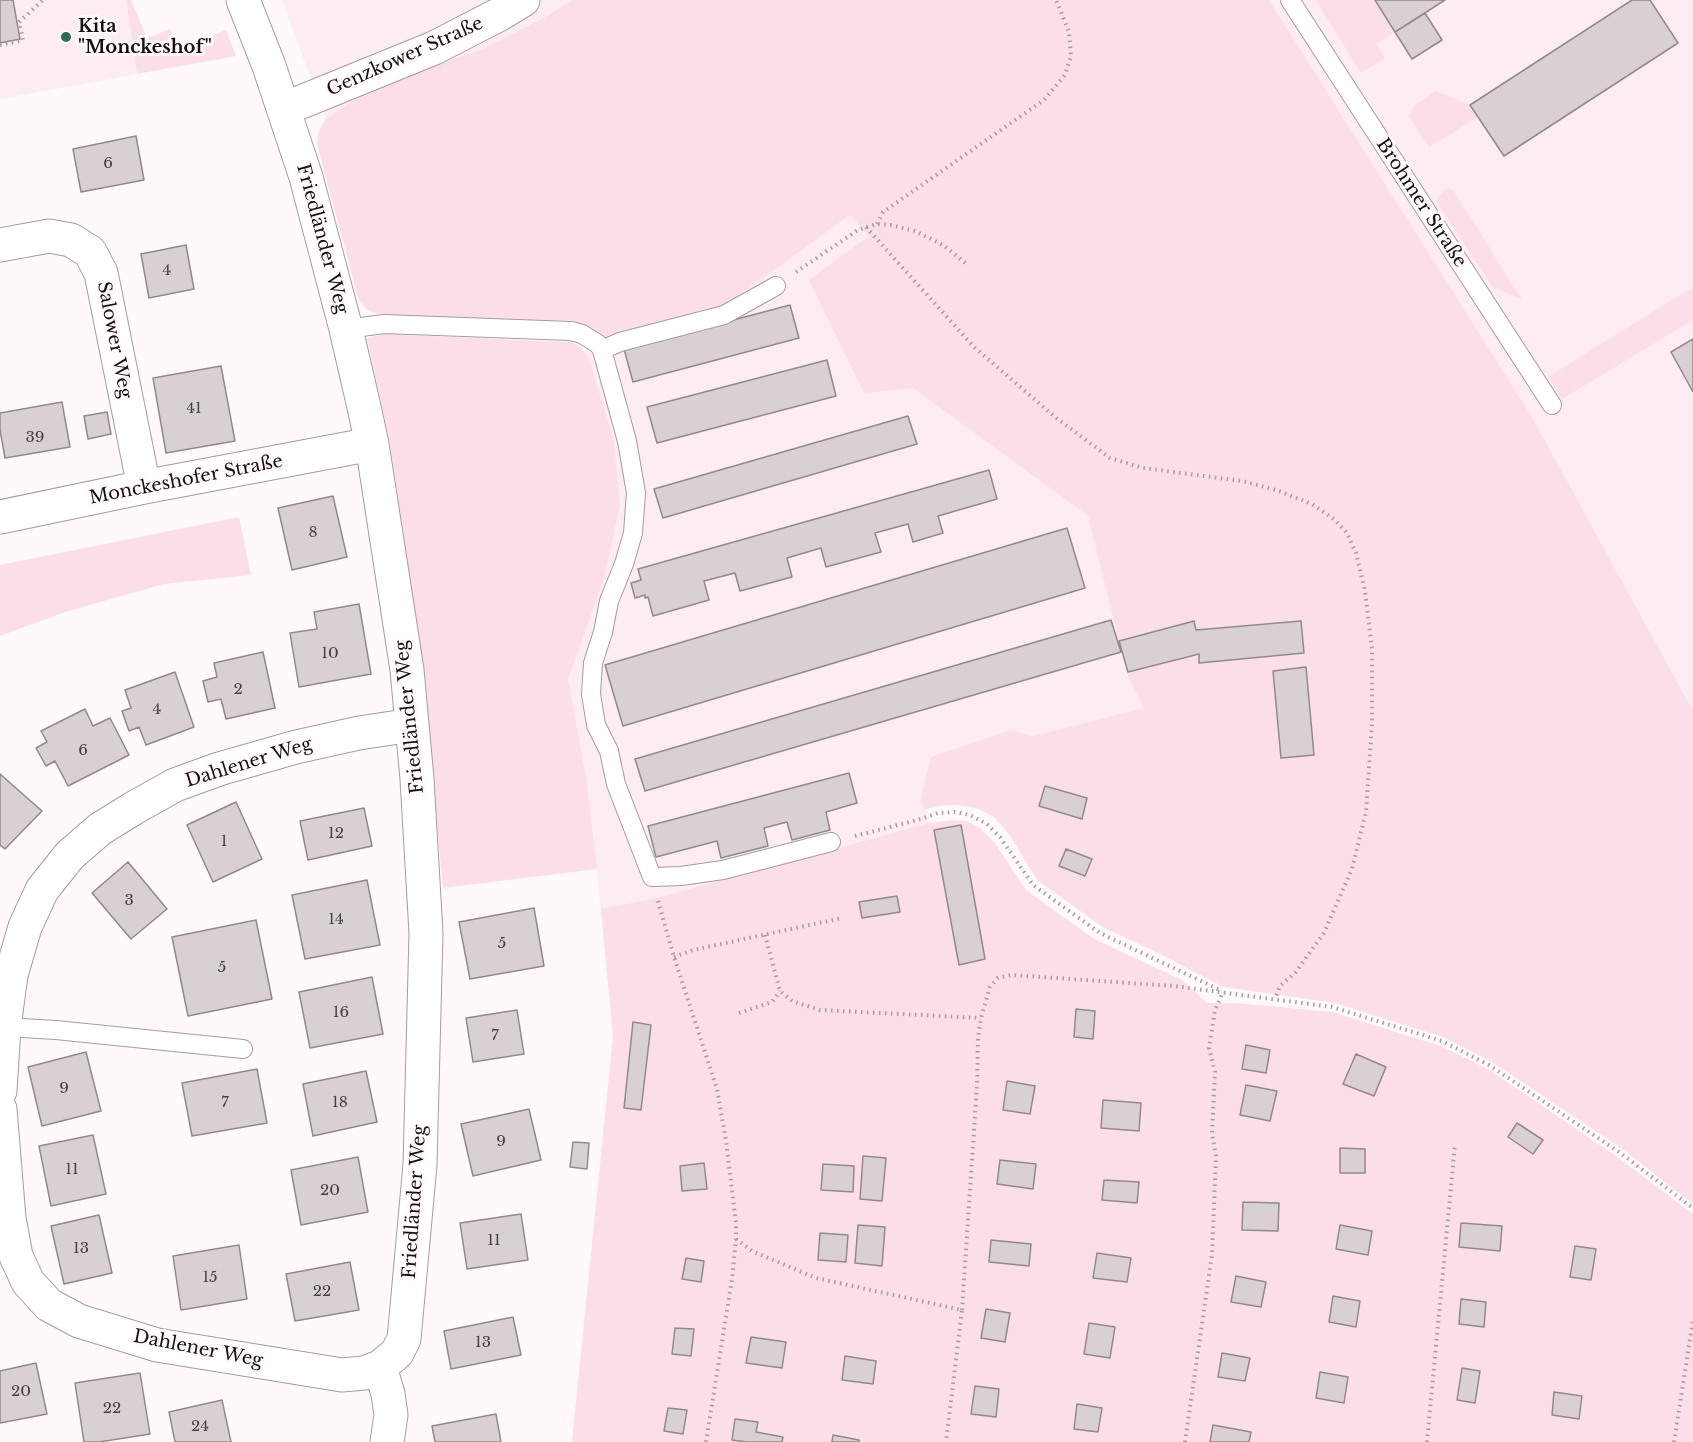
<!DOCTYPE html>
<html>
<head>
<meta charset="utf-8">
<style>
	body { margin:0 }
	canvas { display:block; background:#fff9fb }
</style>
</head>
<body>
<canvas width="1693" height="1442"></canvas>
<script>
const ctx = document.querySelector('canvas').getContext('2d');
ctx.lineJoin = 'round';
function paint(path, color) { ctx.fillStyle = color; ctx.fill(path, 'evenodd'); }
const shape = rows => new Path2D(rows.map(r => 'M' + r).join(''));
function stroke(path, color, width, dash) { ctx.strokeStyle = color; ctx.lineWidth = width; ctx.lineCap = dash ? 'butt' : 'round'; ctx.setLineDash(dash || []); ctx.stroke(path); }
function drawText(font, color, halo, rows, align = 'center') {
  ctx.font = font + ' "Libre Baskerville",serif'; ctx.lineWidth = 6; ctx.setLineDash([]); ctx.textBaseline = 'middle'; ctx.strokeStyle = halo; ctx.fillStyle = color; for (const [text, x, y, turn = 0] of rows) {
    ctx.save(); ctx.translate(x, y); ctx.rotate((+turn || 0) * Math.PI / 180); ctx.textAlign = isNaN(turn) ? turn : align; if (halo) ctx.strokeText(text, 0, 0); ctx.fillText(text, 0, 0); ctx.restore();
  }
}
paint(shape([
	[0,0,126,0,137,74,0,99],
	[282,0,571,0,548,14,483,49,404,75,358,97,326,119],
	[1269,0,1693,0,1693,711,1532,417],
	[850,215,870,236,913,388,1088,516,1127,674,1145,709,1033,736,1011,730,921,797,929,823,657,898,601,909,586,777,568,679,604,579,620,505,614,440,589,359,584,351,603,336,615,337,722,308]
]), '#fdecf2');
paint(shape([
	[126,0,131,0,147,38,170,29,179,50,226,30,236,56,137,74],
	[571,0,1269,0,1532,417,1693,711,1693,1204,1621,1148,1492,1062,1443,1037,1335,1003,1224,987,1152,950,1104,928,1037,880,1009,834,994,817,976,808,957,805,938,806,924,810,921,798,931,757,1011,730,1033,736,1144,708,1127,674,1088,516,913,388,864,393,809,280,869,236,850,215,722,308,615,337,603,336,589,327,574,321,384,315,369,311,359,301,317,144,319,131,326,119,358,97,404,75,483,49,548,15],
	[1316,0,1375,0,1395,32,1376,44,1385,58,1361,73],
	[1436,91,1470,105,1478,117,1429,147,1409,116,1414,106],
	[1446,188,1453,190,1522,300,1492,286,1436,201],
	[1693,287,1693,320,1562,399,1548,377],
	[384,334,569,342,578,345,584,351,589,359,614,440,620,505,604,579,568,679,586,777,597,869,443,888,422,659,390,443,367,338],
	[239,517,251,575,164,584,65,612,0,636,0,565],
	[952,820,966,821,979,827,995,843,1026,890,1094,939,1182,980,1207,1003,1236,1003,1332,1012,1441,1046,1488,1069,1616,1156,1693,1214,1693,1442,572,1442,613,1036,601,909,657,898,929,823]
]), '#fcdee9');
const building = shape([
	[0,0,13,0,20,39,0,43,0,0],
	[1375,0,1445,0,1395,32,1375,0],
	[1632,0,1650,0,1678,43,1504,156,1470,105,1632,0],
	[1425,13,1442,40,1412,59,1395,32,1425,13],
	[136,136,144,180,81,192,73,149,136,136],
	[186,245,194,289,149,298,141,254,186,245],
	[790,305,799,338,633,382,624,349,790,305],
	[1693,339,1693,392,1671,352,1693,339],
	[827,360,836,396,657,443,647,407,827,360],
	[221,366,235,441,166,453,153,378,221,366],
	[62,402,70,447,5,458,0,430,0,413,62,402],
	[107,412,111,434,88,439,84,416,107,412],
	[908,416,917,444,663,518,654,489,908,416],
	[989,470,997,499,938,516,943,533,913,542,908,524,875,533,881,552,826,567,821,548,787,558,792,577,740,591,735,573,704,581,709,600,653,616,648,597,645,598,645,595,635,598,631,583,641,580,638,569,989,470],
	[333,496,347,557,292,570,278,508,333,496],
	[1067,528,1085,588,623,726,605,665,1067,528],
	[359,604,371,674,299,687,290,633,317,629,314,612,359,604],
	[1111,620,1121,652,645,791,635,759,1111,620],
	[1194,621,1196,630,1301,621,1304,653,1199,663,1199,654,1128,672,1119,641,1194,621],
	[263,652,275,708,226,719,221,699,208,702,203,681,217,677,214,663,263,652],
	[1306,667,1314,755,1281,758,1273,671,1306,667],
	[175,672,194,727,146,745,139,727,129,731,122,711,131,708,125,690,175,672],
	[85,709,93,726,110,718,129,755,68,786,55,761,46,766,36,748,47,742,41,731,85,709],
	[849,773,857,803,826,812,830,830,792,840,787,822,764,828,768,846,721,858,717,841,656,857,648,826,849,773],
	[0,774,42,811,5,849,0,845,0,774],
	[1045,786,1087,798,1082,819,1039,806,1045,786],
	[236,802,262,859,213,882,187,825,236,802],
	[364,808,372,846,308,860,300,821,364,808],
	[961,825,985,959,959,965,934,830,961,825],
	[1066,849,1092,859,1085,876,1059,866,1066,849],
	[128,862,167,909,131,939,92,893,128,862],
	[367,880,380,945,305,959,292,895,367,880],
	[897,896,900,912,862,918,859,902,897,896],
	[534,908,544,966,470,979,459,922,534,908],
	[256,920,272,999,188,1016,172,937,256,920],
	[372,977,383,1034,310,1048,299,992,372,977],
	[1076,1009,1095,1011,1093,1039,1074,1037,1076,1009],
	[517,1010,524,1054,473,1062,466,1018,517,1010],
	[633,1022,651,1025,641,1110,624,1108,633,1022],
	[1246,1045,1270,1050,1266,1073,1242,1069,1246,1045],
	[86,1052,101,1111,42,1126,28,1067,86,1052],
	[1356,1054,1386,1067,1374,1096,1343,1084,1356,1054],
	[257,1069,267,1123,192,1136,182,1083,257,1069],
	[366,1071,377,1122,313,1136,303,1084,366,1071],
	[1007,1081,1035,1086,1030,1114,1003,1110,1007,1081],
	[1246,1085,1277,1091,1270,1121,1240,1115,1246,1085],
	[1103,1100,1141,1103,1139,1131,1101,1128,1103,1100],
	[529,1109,541,1160,473,1176,461,1124,529,1109],
	[1517,1123,1543,1140,1533,1154,1508,1137,1517,1123],
	[93,1135,106,1194,51,1206,39,1146,93,1135],
	[573,1142,589,1143,587,1169,570,1167,573,1142],
	[1340,1148,1365,1149,1365,1173,1340,1173,1340,1148],
	[863,1156,886,1158,882,1201,860,1199,863,1156],
	[358,1157,368,1212,301,1225,291,1170,358,1157],
	[1000,1160,1036,1164,1033,1189,997,1184,1000,1160],
	[704,1163,707,1189,682,1191,680,1166,704,1163],
	[823,1164,854,1166,853,1192,821,1190,823,1164],
	[1104,1180,1139,1182,1137,1203,1102,1200,1104,1180],
	[1243,1202,1279,1203,1278,1231,1242,1230,1243,1202],
	[521,1214,528,1260,467,1269,460,1223,521,1214],
	[99,1215,112,1273,64,1284,51,1226,99,1215],
	[1461,1223,1502,1226,1500,1251,1459,1247,1461,1223],
	[858,1225,885,1227,882,1266,855,1263,858,1225],
	[1340,1225,1372,1231,1368,1255,1336,1249,1340,1225],
	[820,1233,848,1235,846,1262,818,1260,820,1233],
	[991,1240,1031,1244,1029,1266,989,1262,991,1240],
	[239,1245,247,1299,181,1310,173,1256,239,1245],
	[1575,1246,1596,1249,1591,1280,1570,1277,1575,1246],
	[1097,1253,1131,1258,1127,1282,1093,1278,1097,1253],
	[686,1258,704,1261,701,1282,682,1279,686,1258],
	[350,1262,359,1310,295,1321,286,1274,350,1262],
	[1236,1276,1266,1282,1261,1307,1231,1302,1236,1276],
	[1333,1296,1360,1301,1356,1327,1329,1322,1333,1296],
	[1461,1299,1486,1302,1484,1327,1459,1324,1461,1299],
	[986,1309,1010,1313,1005,1342,981,1338,986,1309],
	[513,1317,521,1355,451,1369,444,1331,513,1317],
	[1089,1323,1115,1327,1110,1358,1084,1354,1089,1323],
	[675,1328,694,1329,691,1356,672,1354,675,1328],
	[751,1337,786,1342,782,1368,746,1363,751,1337],
	[1222,1353,1250,1358,1245,1381,1218,1377,1222,1353],
	[845,1356,876,1361,873,1384,842,1380,845,1356],
	[36,1363,47,1414,0,1423,0,1371,36,1363],
	[1462,1368,1480,1371,1475,1403,1457,1400,1462,1368],
	[1320,1372,1348,1377,1344,1403,1316,1398,1320,1372],
	[140,1373,150,1434,99,1442,84,1442,75,1383,140,1373],
	[975,1386,999,1389,996,1417,971,1414,975,1386],
	[1554,1392,1582,1396,1579,1419,1552,1415,1554,1392],
	[222,1400,231,1442,175,1442,169,1412,222,1400],
	[1077,1404,1102,1408,1098,1432,1074,1429,1077,1404],
	[668,1408,687,1410,683,1434,664,1431,668,1408],
	[496,1414,501,1442,435,1442,432,1426,496,1414],
	[735,1419,758,1422,756,1432,783,1437,782,1442,747,1442,732,1440,735,1419],
	[1213,1425,1251,1432,1249,1442,1210,1442,1213,1425],
	[833,1435,859,1440,859,1442,832,1442,833,1435]
]);
paint(building, '#d9d0d4');
stroke(building, '#92898c', 1.5);
const service = shape([
	[1290,0,1552,405],
	[346,329,384,324,571,331,582,334,598,344,602,350,627,441,636,493,633,533,624,564,609,601,603,632,593,663,591,694,596,725,609,751,616,784,652,877,681,876,723,870,831,842],
	[602,350,620,342,724,315,776,286],
	[4,1027,56,1030,243,1049]
]);
const minor = shape([
	[243,0,269,66,306,177,346,329,364,407,372,444,407,670,417,779,426,933,420,1165,404,1339,397,1353,380,1367,388,1394,391,1415,387,1442],
	[284,109,434,48,500,14,523,0],
	[0,245,49,236,71,240,90,252,101,273,144,487],
	[0,517,144,487,372,444],
	[0,1091,4,1027,11,975,25,927,42,890,70,855,100,829,134,808,175,785,219,769,296,747,359,733,412,725],
	[0,1109,9,1218,16,1256,28,1282,49,1305,79,1321,157,1345,342,1375,364,1373,380,1367]
]);
stroke(service, '#a59c9f', 20);
stroke(minor, '#a59c9f', 35);
stroke(shape([
	[0,45,23,40,19,22,43,0],
	[877,224,883,212,1044,100,1065,75,1071,56,1069,32,1056,0],
	[866,227,974,347,1055,417,1110,458,1143,468,1242,481,1276,490,1312,504,1334,519,1347,533,1356,553,1365,591,1372,649,1372,723,1366,812,1352,869,1324,933,1295,973,1280,986,1275,999],
	[796,272,858,230,877,224,891,225,915,231,943,245,968,265],
	[855,836,921,819,938,813,955,812,970,815,987,824,1000,837,1033,885,1100,933,1220,990],
	[658,901,674,957,717,1089,726,1141,736,1223,736,1239,732,1279,706,1442],
	[765,935,780,991,792,1001,820,1010,981,1018],
	[674,957,693,950,842,918],
	[739,1013,772,1002,780,991],
	[736,1239,752,1251,816,1278,962,1310,946,1442],
	[962,1310,977,1085,978,1038,981,1018,990,987,998,978,1011,975,1174,986,1332,1007,1442,1041,1489,1065,1619,1152,1693,1208],
	[1185,1442,1212,1254,1216,1156,1212,1134,1215,1072,1209,1048,1215,1010,1223,992],
	[1427,1442,1455,1144],
	[1674,1442,1693,1320]
]), '#a29d9e', 4, [1.5, 4.5]);
stroke(service, '#fff', 18);
stroke(minor, '#fff', 33);
for (const [x, y, r, color] of [
	[66,37,6,"#2d6b58"]
]) { const dot = new Path2D(); dot.arc(x, y, r, 0, 2 * Math.PI); ctx.fillStyle = color; ctx.fill(dot); stroke(dot, '#fff9fb', 2); }
drawText('15px', '#454142', null, [
	["6",108,164],
	["4",167,271],
	["41",194,409],
	["39",35,438],
	["8",313,533],
	["10",330,654],
	["2",238,690],
	["4",157,710],
	["6",83,751],
	["12",336,834],
	["1",224,842],
	["3",129,901],
	["14",336,920],
	["5",502,944],
	["5",222,968],
	["16",341,1013],
	["7",495,1036],
	["9",64,1089],
	["7",225,1103],
	["18",340,1103],
	["9",501,1142],
	["11",72,1170],
	["20",330,1191],
	["11",494,1241],
	["13",81,1249],
	["15",210,1278],
	["22",322,1292],
	["13",483,1343],
	["20",21,1392],
	["22",112,1409],
	["24",200,1427]
]);
drawText('bold 18px', '#141112', '#fff9fb', [
	["Kita",78,27],
	["\"Monckeshof\"",78,48]
], 'left');
drawText('18px', '#141112', '#fff9fb', [
	["Genzkower Straße",405,57,-24],
	["Brohmer Straße",1421,203,57],
	["Friedländer Weg",322,239,75],
	["Salower Weg",114,340,79],
	["Monckeshofer Straße",186,480,-11],
	["Friedländer Weg",410,717,-96],
	["Dahlener Weg",249,763,-17],
	["Friedländer Weg",415,1202,-86],
	["Dahlener Weg",198,1349,11]
]);
</script>
</body>
</html>
